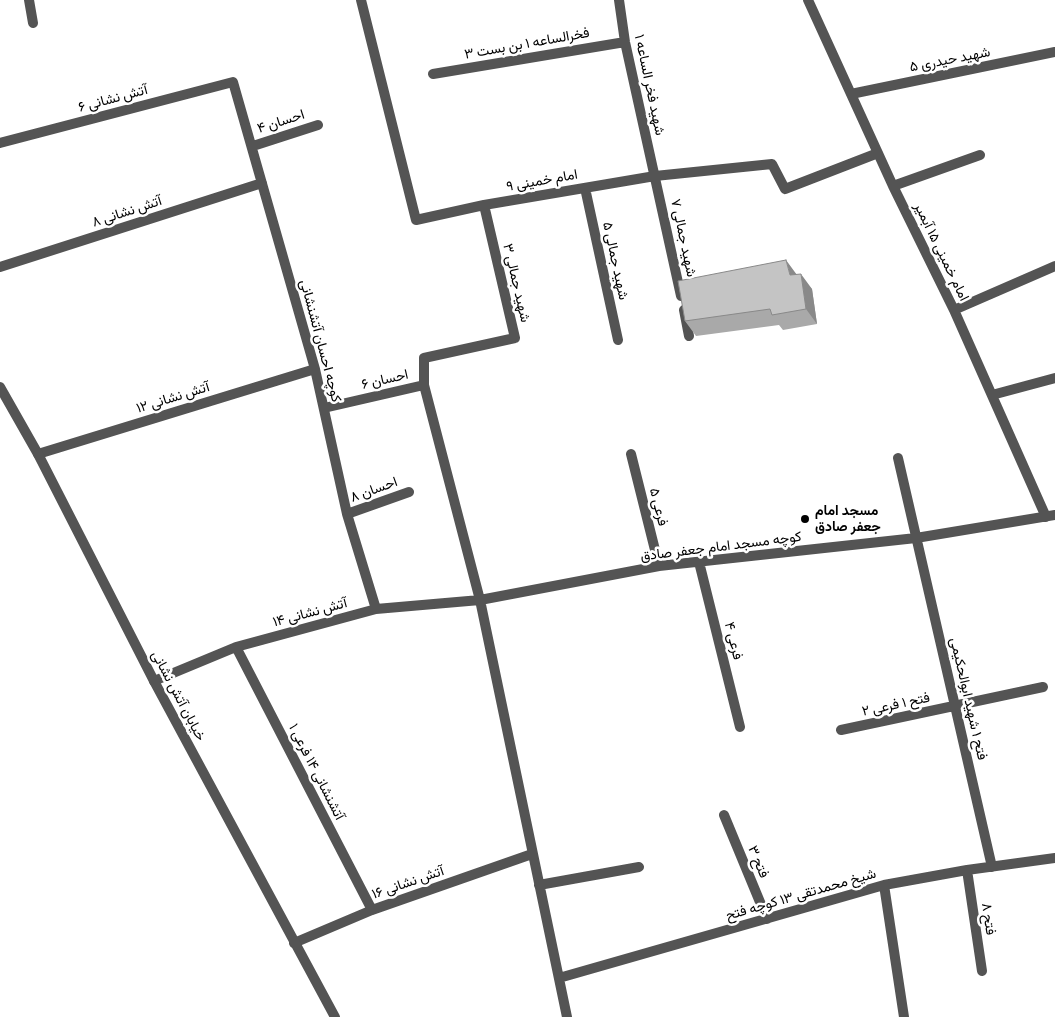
<!DOCTYPE html>
<html>
<head>
<meta charset="utf-8">
<style>
	body { margin:0 }
	canvas { display:block; background:#fff }
</style>
</head>
<body>
<canvas width="1055" height="1017"></canvas>
<script>
const ctx = document.querySelector('canvas').getContext('2d');
ctx.lineJoin = 'round';
const shape = rows => new Path2D(rows.map(r => 'M' + r).join(''));
function stroke(path, color, width, dash) { ctx.strokeStyle = color; ctx.lineWidth = width; ctx.lineCap = dash ? 'butt' : 'round'; ctx.setLineDash(dash || []); ctx.stroke(path); }
function paint(path, color) { ctx.fillStyle = color; ctx.fill(path, 'evenodd'); }
function drawText(font, color, halo, rows, align = 'center') {
  ctx.font = font + ' "Archivo Narrow",Vazirmatn,sans-serif'; ctx.lineWidth = 5; ctx.setLineDash([]); ctx.textBaseline = 'middle'; ctx.strokeStyle = halo; ctx.fillStyle = color; for (const [text, x, y, turn = 0] of rows) {
    ctx.save(); ctx.translate(x, y); ctx.rotate((+turn || 0) * Math.PI / 180); ctx.textAlign = isNaN(turn) ? turn : align; if (halo) ctx.strokeText(text, 0, 0); ctx.fillText(text, 0, 0); ctx.restore();
  }
}
stroke(shape([
	[29,0,33,23],
	[361,0,416,220,484,205,655,176,772,164,785,189,878,153],
	[619,0,625,42,681,296],
	[808,0,893,186,954,310,1046,517],
	[433,74,625,42],
	[851,94,1055,52],
	[0,143,233,82,315,369,347,514,376,609],
	[253,146,318,125],
	[893,186,980,155],
	[585,188,618,340],
	[484,205,515,338,424,358,424,385,480,600,567,1017],
	[0,267,262,183],
	[684,310,689,336],
	[954,310,1055,266],
	[992,395,1055,378],
	[324,408,424,385],
	[38,454,315,369],
	[631,454,659,566],
	[898,458,992,867],
	[347,514,409,492],
	[699,562,740,727],
	[236,647,372,910],
	[154,681,236,647,376,609,480,600,659,566,916,538,1055,515],
	[841,730,1043,687],
	[724,815,767,919],
	[967,870,982,971],
	[539,885,639,867],
	[884,885,904,1017],
	[294,943,372,910,532,854],
	[559,978,884,885,967,870,1055,858]
]), '#545454', 10);
stroke(shape([
	[0,387,38,454,154,681,335,1017]
]), '#545454', 10);
paint(shape([
	[796,274,812,289,817,324,783,330,779,325,696,336,685,321]
]), '#a9a9a9');
paint(shape([
	[786,260,797,275,790,275],
	[801,274,812,289,817,324,806,309]
]), '#898989');
const building = shape([
	[786,260,790,275,801,274,806,309,772,315,770,309,685,321,678,281,786,260]
]);
paint(building, '#c4c4c4');
stroke(building, '#898989', 1);
for (const [x, y, r, color] of [
	[805,519,5,"#000"]
]) { const dot = new Path2D(); dot.arc(x, y, r, 0, 2 * Math.PI); ctx.fillStyle = color; ctx.fill(dot); stroke(dot, '#fff', 2); }
drawText('14px', '#000', '#fff', [
	["فخرالساعه ۱ بن بست ۳",527,44,-10],
	["شهید حیدری ۵",950,60,-11],
	["شهید فخر الساعه ۱",649,85,78],
	["آتش نشانی ۶",113,99,-15],
	["احسان ۴",281,122,-18],
	["امام خمینی ۹",542,181,-10],
	["آتش نشانی ۸",127,212,-18],
	["شهید جمالی ۷",683,238,78],
	["امام خمینی ۱۵ آبمیر",941,252,64],
	["شهید جمالی ۵",615,261,78],
	["شهید جمالی ۳",516,283,77],
	["کوچه احسان آتشنشانی",320,341,75],
	["احسان ۶",385,380,-13],
	["آتش نشانی ۱۲",173,398,-17],
	["احسان ۸",374,490,-20],
	["فرعی ۵",658,507,76],
	["کوچه مسجد امام جعفر صادق",721,547,-7],
	["آتش نشانی ۱۴",310,613,-15],
	["فرعی ۴",733,641,76],
	["خیابان آتش نشانی",178,696,62],
	["فتح ۱ شهید ابوالحکیمی",968,699,77],
	["فتح ۱ فرعی ۲",896,705,-12],
	["آتشنشانی ۱۴ فرعی ۱",316,772,63],
	["فتح ۳",758,862,67],
	["آتش نشانی ۱۶",408,883,-19],
	["شیخ محمدتقی ۱۳ کوچه فتح",801,895,-16],
	["فتح ۸",988,919,82]
]);
drawText('bold 14px', '#000', '#fff', [
	["مسجد امام",815,511],
	["جعفر صادق",815,527]
], 'left');
</script>
</body>
</html>
